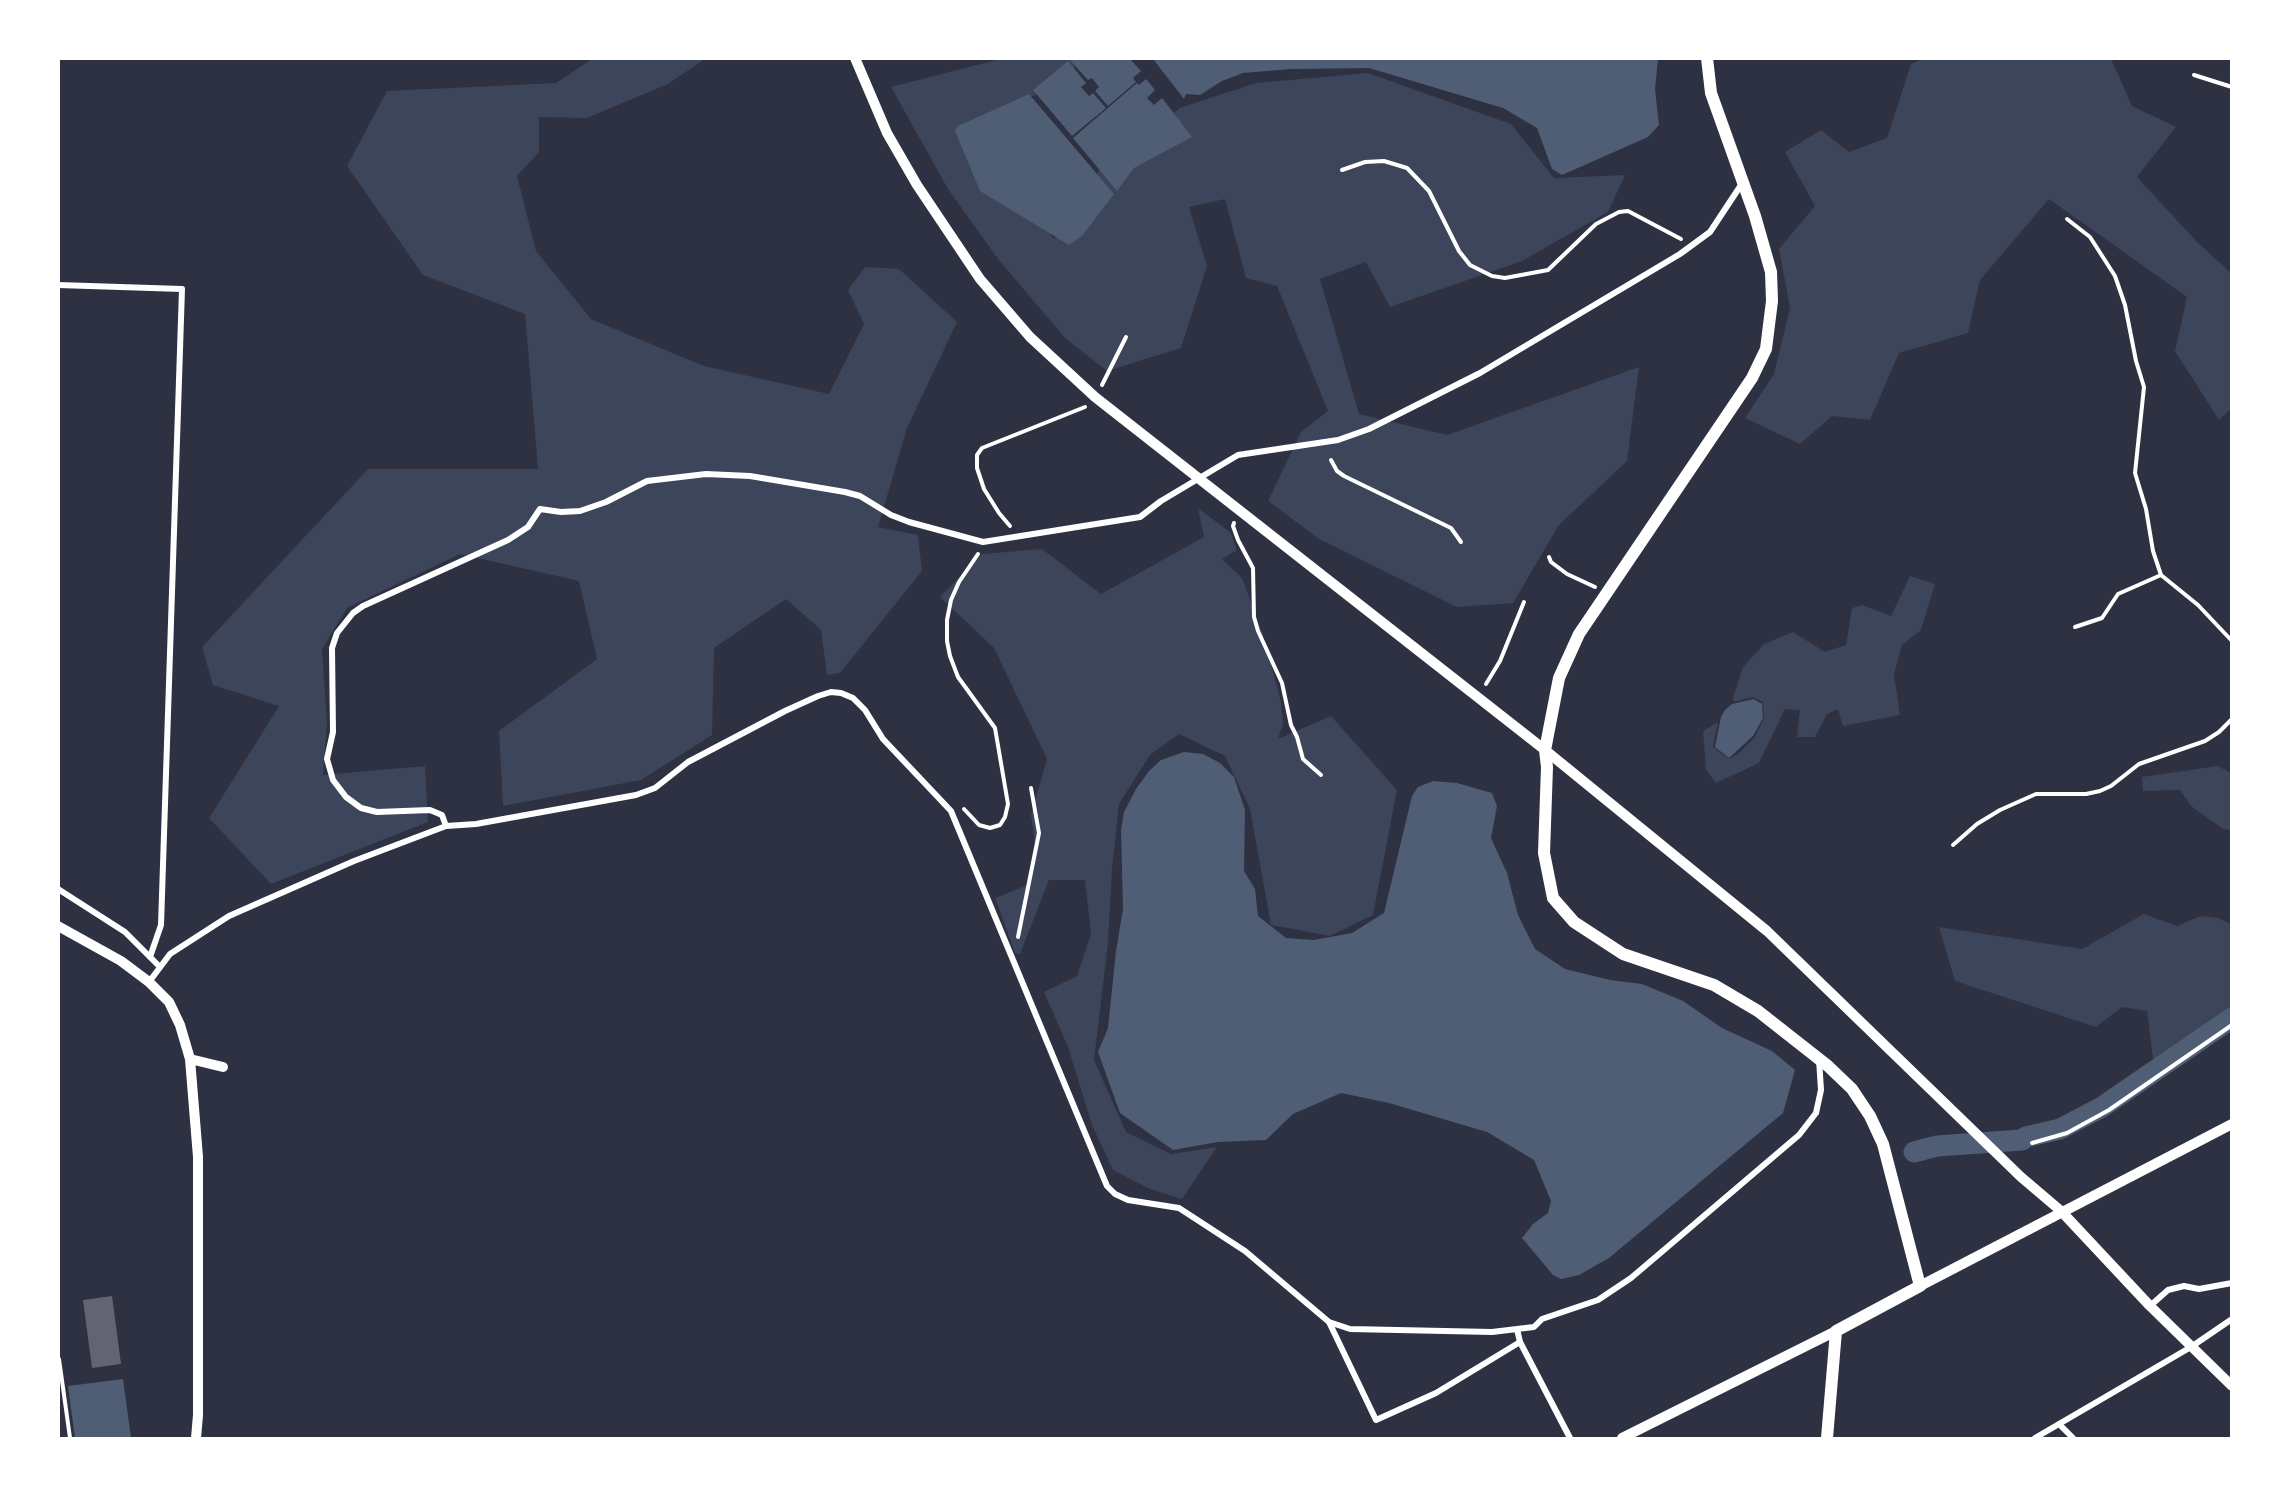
<!DOCTYPE html>
<html>
<head>
<meta charset="utf-8">
<style>
	body { margin:0 }
	#map { position:relative; width:2290px; height:1497px; overflow:hidden; background:#2d3142; font-family:Georgia,serif }
	canvas { display:block }
	.frame { position:absolute; inset:0; border:60px solid #fff; pointer-events:none }
</style>
</head>
<body>
<div id="map">
<canvas width="2290" height="1497"></canvas>
<div class="frame"></div>
</div>
<script>
const ctx = document.querySelector('canvas').getContext('2d');
ctx.lineJoin = 'round';
function paint(path, color) { ctx.fillStyle = color; ctx.fill(path, 'evenodd'); }
const shape = rows => new Path2D(rows.map(r => 'M' + r).join(''));
function stroke(path, color, width, dash) { ctx.strokeStyle = color; ctx.lineWidth = width; ctx.lineCap = dash ? 'butt' : 'round'; ctx.setLineDash(dash || []); ctx.stroke(path); }
paint(shape([
	[1925,58,2111,59,2132,106,2176,127,2137,177,2198,243,2231,273,2231,409,2219,420,2175,351,2187,297,2049,199,1980,280,1968,333,1899,353,1870,420,1832,416,1800,444,1745,418,1774,374,1790,308,1779,249,1815,206,1785,152,1821,130,1849,152,1887,138,1911,64],
	[592,59,705,59,668,84,587,118,539,117,539,152,517,176,536,251,591,319,704,366,829,394,864,324,848,290,865,267,899,269,957,322,907,428,878,527,918,535,922,571,840,673,827,675,821,630,786,599,714,648,712,735,641,780,503,806,499,731,597,659,579,581,460,554,347,608,322,649,327,722,323,775,425,766,428,822,271,884,209,818,279,706,213,685,202,647,368,469,538,469,525,314,423,275,347,166,387,91,556,83],
	[1000,59,1079,59,1063,86,1006,105,981,145,1054,239,1100,169,1180,108,1256,83,1368,73,1511,124,1554,178,1625,175,1608,212,1522,261,1390,307,1366,262,1320,279,1359,414,1447,435,1639,367,1627,461,1559,525,1513,603,1457,607,1319,539,1268,501,1301,432,1328,411,1277,286,1246,278,1225,199,1189,207,1207,266,1181,348,1107,371,1065,338,998,259,948,189,891,87],
	[1198,508,1231,533,1237,550,1222,559,1242,578,1263,635,1281,701,1283,724,1278,739,1331,716,1397,790,1373,915,1330,936,1271,925,1250,809,1225,756,1179,734,1150,755,1119,804,1112,869,1108,943,1094,1060,1126,1132,1171,1154,1217,1147,1182,1199,1150,1189,1113,1170,1092,1125,1068,1047,1044,992,1077,976,1091,934,1085,880,1049,880,1020,954,1015,953,995,898,1030,884,1036,853,1031,815,1047,759,994,648,940,597,982,554,1042,549,1101,594,1204,537],
	[1910,576,1935,584,1921,630,1902,645,1894,674,1900,715,1843,726,1838,709,1827,714,1815,737,1797,737,1800,710,1785,709,1759,763,1716,783,1706,770,1703,731,1718,722,1713,747,1729,759,1739,753,1755,737,1764,718,1763,702,1753,697,1734,702,1733,698,1743,667,1764,644,1793,632,1825,652,1846,645,1852,608,1862,605,1891,616],
	[2218,766,2231,773,2231,830,2223,829,2191,806,2180,790,2143,791,2142,777],
	[2144,914,2177,926,2201,916,2218,918,2231,924,2231,1016,2154,1067,2147,1011,2122,1007,2096,1027,1955,981,1939,927,2082,949]
]), '#3c4559');
paint(shape([
	[1069,59,1130,59,1141,71,1133,78,1136,82,1108,106,1095,91,1099,87,1092,78,1088,80],
	[1153,59,1658,59,1655,89,1659,125,1648,137,1562,175,1552,169,1537,128,1503,108,1369,68,1291,69,1243,73,1222,81,1200,95,1186,94,1184,99],
	[1068,61,1086,83,1081,87,1089,96,1093,93,1106,108,1072,136,1033,90],
	[1146,79,1155,90,1147,98,1154,105,1162,98,1192,137,1134,168,1117,191,1073,138,1137,83,1139,85],
	[1029,94,1114,194,1082,236,1069,245,980,191,955,131,958,126],
	[1754,699,1762,704,1763,718,1753,736,1729,758,1715,747,1721,717,1725,710,1732,704],
	[1184,752,1203,754,1220,763,1234,777,1245,810,1244,871,1255,889,1258,916,1286,938,1314,940,1352,933,1384,913,1412,796,1418,787,1433,781,1457,783,1492,793,1497,806,1491,838,1507,873,1518,915,1535,949,1565,969,1610,980,1642,984,1683,1001,1722,1028,1772,1051,1795,1070,1783,1113,1609,1258,1579,1275,1561,1279,1553,1275,1522,1238,1533,1224,1548,1213,1551,1201,1534,1160,1487,1132,1389,1103,1341,1093,1293,1114,1266,1140,1218,1142,1173,1150,1120,1113,1098,1052,1108,1028,1116,951,1123,909,1121,830,1124,812,1136,789,1149,771,1161,760],
	[123,1379,131,1438,75,1438,68,1386]
]), '#4f5d75');
stroke(shape([
	[1914,1152,1937,1146,2022,1140,2026,1137,2060,1129,2102,1107,2232,1018]
]), '#4f5d75', 21);
paint(shape([
	[112,1296,121,1364,92,1368,83,1300]
]), '#626471');
stroke(shape([
	[2194,75,2232,87],
	[1342,170,1365,162,1384,161,1407,168,1429,191,1459,251,1470,265,1492,276,1505,278,1548,270,1596,224,1619,212,1628,211,1681,239],
	[2067,219,2090,237,2115,276,2125,305,2136,361,2144,387,2135,473,2146,509,2153,551,2161,575,2118,594,2102,618,2075,627],
	[1102,385,1126,337],
	[1331,460,1337,471,1344,476,1451,528,1461,542],
	[1234,523,1233,526,1238,540,1253,568,1254,617,1258,631,1282,683,1291,725,1297,737,1303,759,1321,775],
	[1010,526,999,513,984,489,977,468,977,455,982,448,1085,407],
	[1549,557,1551,562,1567,574,1595,587],
	[2161,575,2198,605,2232,641],
	[1486,684,1500,661,1524,602],
	[964,809,979,825,990,828,1000,825,1005,817,1008,804,995,728,958,677,950,656,947,641,947,620,951,600,959,582,978,554],
	[1953,845,1977,824,2000,810,2036,794,2086,794,2100,791,2111,786,2139,764,2205,741,2219,732,2232,719],
	[1018,937,1039,833,1031,788],
	[2032,1143,2067,1133,2109,1110,2232,1025],
	[59,1359,70,1438]
]), '#fff', 4);
stroke(shape([
	[58,285,182,289,161,925,150,957],
	[446,826,442,815,430,810,377,812,361,808,346,797,333,780,327,759,333,732,332,648,337,633,353,613,363,606,508,540,528,527,540,509,561,512,580,511,606,502,647,481,706,474,750,476,845,492,860,496,891,515,909,522,983,542,1140,517,1161,501,1238,455,1338,440,1369,429,1480,373,1680,254,1710,232,1743,182],
	[58,889,125,932,160,967],
	[149,982,170,954,229,916,354,861,446,826,476,824,636,795,655,788,688,762,785,711,818,696,831,692,841,693,853,698,865,710,883,739,951,811,1107,1186,1115,1194,1128,1200,1179,1208,1245,1251,1329,1322,1376,1420,1436,1393,1520,1342,1570,1438],
	[2150,1306,2168,1290,2184,1286,2199,1289,2232,1283],
	[1329,1322,1350,1329,1492,1332,1517,1329,1520,1342],
	[1517,1329,1534,1327,1542,1319,1598,1300,1631,1278,1799,1135,1816,1113,1821,1090,1819,1059],
	[2059,1424,2073,1438],
	[2035,1438,2191,1347,2232,1319]
]), '#fff', 6);
stroke(shape([
	[855,58,887,133,917,185,980,279,1030,337,1095,397,1545,750,1767,931,2021,1177,2061,1211,2150,1306,2232,1386],
	[58,926,121,961,149,982,169,1002,180,1025,190,1059,198,1157,198,1415,196,1438],
	[190,1059,223,1067],
	[1920,1286,2232,1124],
	[1622,1438,1836,1331]
]), '#fff', 10);
stroke(shape([
	[1707,58,1711,93,1755,216,1771,272,1772,301,1766,349,1752,378,1579,634,1559,678,1545,750,1547,767,1544,853,1553,898,1574,922,1623,954,1714,985,1758,1011,1828,1066,1852,1089,1870,1116,1883,1144,1920,1286,1836,1331,1827,1438]
]), '#fff', 12);
</script>
</body>
</html>
